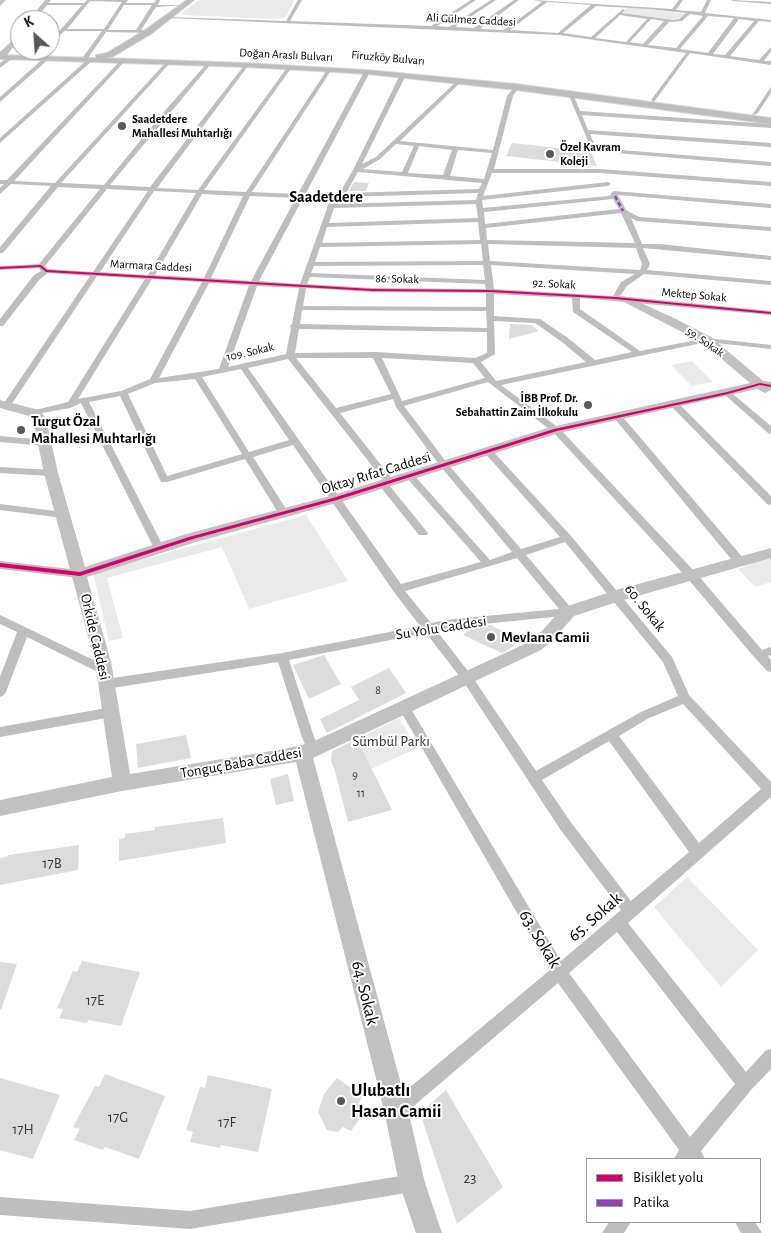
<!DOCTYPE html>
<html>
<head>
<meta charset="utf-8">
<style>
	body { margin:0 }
	#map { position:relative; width:771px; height:1233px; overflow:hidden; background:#fff; font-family:"Alegreya Sans",sans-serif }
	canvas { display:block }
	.legend { position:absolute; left:586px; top:1158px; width:175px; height:65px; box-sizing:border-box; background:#fff; border:1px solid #999; margin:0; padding:6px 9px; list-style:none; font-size:15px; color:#000 }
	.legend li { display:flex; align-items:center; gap:10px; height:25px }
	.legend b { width:25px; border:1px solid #999 }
	.north { position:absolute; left:10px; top:10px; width:50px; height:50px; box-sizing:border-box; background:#fff; border:1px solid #999; border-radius:50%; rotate:334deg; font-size:14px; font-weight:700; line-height:20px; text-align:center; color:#000 }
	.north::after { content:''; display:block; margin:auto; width:18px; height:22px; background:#595959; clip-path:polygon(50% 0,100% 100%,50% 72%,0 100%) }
</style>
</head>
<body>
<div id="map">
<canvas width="771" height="1233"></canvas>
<ul class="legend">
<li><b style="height:6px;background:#d6006c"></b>Bisiklet yolu</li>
<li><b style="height:6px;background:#8e44ad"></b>Patika</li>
</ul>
<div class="north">K</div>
</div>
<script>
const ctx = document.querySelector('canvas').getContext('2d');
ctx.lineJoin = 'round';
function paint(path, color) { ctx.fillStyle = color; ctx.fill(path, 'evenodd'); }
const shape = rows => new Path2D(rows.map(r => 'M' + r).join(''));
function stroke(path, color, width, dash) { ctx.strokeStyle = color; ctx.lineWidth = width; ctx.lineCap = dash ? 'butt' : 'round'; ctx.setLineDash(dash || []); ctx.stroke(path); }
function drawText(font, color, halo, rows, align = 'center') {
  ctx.font = font + ' "Alegreya Sans",sans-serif'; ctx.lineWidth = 4; ctx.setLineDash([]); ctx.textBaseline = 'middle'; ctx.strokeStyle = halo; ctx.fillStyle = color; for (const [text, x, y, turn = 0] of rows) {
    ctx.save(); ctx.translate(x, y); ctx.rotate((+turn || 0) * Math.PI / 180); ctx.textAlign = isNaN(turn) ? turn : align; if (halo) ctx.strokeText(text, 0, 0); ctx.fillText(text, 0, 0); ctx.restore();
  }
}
paint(shape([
	[199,0,294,0,286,17,278,19,181,15,184,11],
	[628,7,643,8,685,14,676,20,622,13],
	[692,361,713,382,692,386,671,365],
	[306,515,348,581,249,609,222,547,107,578,123,638,109,641,93,573],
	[771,556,771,582,755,587,738,569],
	[399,718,417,748,371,769,357,739],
	[687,877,758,950,721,987,654,907]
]), '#eaeaea');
paint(shape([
	[512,143,591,152,597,166,506,156],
	[354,182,369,183,366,191,349,191],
	[510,324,531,325,539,331,509,339],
	[491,625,519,640,511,648,502,653,463,635,473,627],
	[324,655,341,684,309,699,293,665],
	[389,668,406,693,327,733,320,719,359,700,351,687],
	[186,735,191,758,138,768,136,744],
	[357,739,392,810,348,822,335,771,331,761,332,751],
	[288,774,294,801,276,805,270,779],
	[223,818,226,843,119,861,119,839,125,838,125,834,155,830,155,827],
	[79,845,78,870,0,885,0,858,7,857,8,855],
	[82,961,140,972,121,1026,88,1020,87,1023,59,1018,63,1009,57,1008,73,971,77,972],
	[0,962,17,964,1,1010,0,1010],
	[105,1074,165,1096,139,1159,105,1147,103,1150,74,1140,80,1129,73,1127,95,1086,99,1087],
	[208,1075,272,1089,258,1152,221,1145,220,1148,190,1142,193,1132,186,1130,200,1087,205,1088],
	[0,1078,60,1095,33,1159,0,1150],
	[337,1078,362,1096,358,1106,364,1112,351,1131,343,1127,338,1132,327,1130,318,1112,324,1094],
	[446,1090,503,1187,457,1224,420,1113]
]), '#dcdcdc');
const primary = shape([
	[187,0,194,0,151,34,112,57,105,58,246,63,367,70,516,84,771,118,771,124,516,90,367,74,246,67,0,59,0,55,96,58,96,55,107,53,145,30,187,0]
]);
stroke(primary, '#dbdbdb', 2);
paint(shape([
	[87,0,128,0,126,3,154,3,156,0,160,0,158,5,186,5,156,7,141,30,150,31,150,33,106,32,88,58,83,57,102,31,64,31,50,46,50,42,82,5,45,5,43,3,84,3,87,0],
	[90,1,122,2,104,29,67,29,90,1],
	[124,5,152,5,136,30,108,30,124,5],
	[298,0,302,0,290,21,431,26,471,0,476,0,437,26,449,27,491,0,496,0,455,27,474,28,514,0,519,0,480,29,504,30,542,2,533,0,672,9,679,0,683,0,676,10,701,12,707,0,711,0,705,13,771,20,771,22,759,21,730,56,759,60,771,47,771,51,764,61,771,61,771,65,690,53,654,102,651,100,686,53,559,35,167,18,169,17,286,21,298,0],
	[547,2,591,5,558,33,510,30,547,2],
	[596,6,649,9,686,13,679,19,674,20,622,13,625,10,623,9,591,37,563,33,596,6],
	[690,14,703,16,676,48,648,45,669,22,682,21,690,14],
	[620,15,647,19,626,42,595,38,620,15],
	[708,16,734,18,708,53,680,49,708,16],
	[651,19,664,21,643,44,630,42,651,19],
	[739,19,754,21,725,55,713,54,739,19],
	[731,0,771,2,771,4,733,1,731,0],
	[9,56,14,57,0,68,0,63,9,56],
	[45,57,50,58,0,102,0,97,45,57],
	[123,58,125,61,14,181,55,183,168,60,170,63,61,183,104,185,162,114,209,61,211,64,110,185,150,187,246,63,248,66,157,188,198,190,289,65,292,67,204,190,246,192,329,67,332,69,252,192,298,194,364,72,367,70,370,72,305,195,333,196,339,194,353,170,400,75,403,73,406,75,362,164,376,157,459,79,461,82,400,141,493,150,507,96,516,85,519,87,513,96,494,169,600,169,771,182,771,186,600,173,492,173,483,196,608,182,611,184,608,186,482,200,483,208,608,196,611,195,611,193,614,191,771,204,771,208,618,195,626,210,639,217,771,227,771,231,637,221,631,218,642,244,660,244,771,256,771,260,643,248,650,264,647,270,771,281,771,285,644,274,627,286,620,296,771,311,771,315,580,298,580,309,640,351,707,338,771,345,771,349,707,342,501,385,559,428,696,573,762,650,771,647,771,655,768,656,771,660,771,672,767,671,755,658,688,579,553,432,488,382,404,406,447,463,521,549,560,537,482,450,484,448,490,448,571,536,672,657,689,695,771,782,771,797,628,923,746,1072,765,1051,771,1049,771,1069,751,1090,701,1151,705,1159,674,1159,679,1150,558,983,402,1116,396,1118,390,1116,388,1110,390,1104,550,970,400,710,398,707,400,704,404,702,408,704,561,961,621,910,560,829,463,681,426,633,289,660,314,737,320,750,319,754,314,755,309,754,302,737,278,662,106,689,102,687,100,684,102,681,106,679,282,653,420,626,394,592,293,445,253,457,288,512,283,515,279,514,245,459,167,482,161,482,120,396,89,402,164,548,159,552,154,548,81,403,70,408,31,415,31,411,68,402,145,279,97,276,9,408,6,409,2,406,90,276,48,273,40,279,3,326,0,326,0,319,34,275,41,271,39,268,0,270,0,266,39,264,100,189,58,187,3,253,0,253,0,247,51,186,11,184,0,194,0,188,4,184,0,184,0,180,7,180,123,58],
	[396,144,414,146,402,172,363,169,380,159,396,144],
	[419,146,452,150,443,175,408,173,419,146],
	[458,150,492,153,484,179,450,176,458,150],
	[358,172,482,183,479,189,346,193,358,172],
	[107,189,148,191,93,272,48,269,45,266,107,189],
	[154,191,196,193,148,275,100,272,154,191],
	[478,193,476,200,335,204,337,199,342,197,478,193],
	[202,194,243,196,204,278,155,275,202,194],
	[250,196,296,198,251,281,211,278,250,196],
	[303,198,330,200,300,284,259,281,303,198],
	[613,199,619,209,485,224,484,212,613,199],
	[476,204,478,218,329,223,334,208,476,204],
	[621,213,635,243,487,240,486,228,621,213],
	[478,222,480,240,322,243,327,227,478,222],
	[481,244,483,261,315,262,320,247,481,244],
	[488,244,636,248,642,264,640,270,490,261,488,244],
	[483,265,485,280,311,273,314,266,483,265],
	[491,265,635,274,621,282,613,296,494,289,491,265],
	[310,277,485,284,486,289,372,288,307,284,310,277],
	[152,279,202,282,150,379,121,391,78,399,152,279],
	[209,283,249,285,219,369,159,378,209,283],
	[257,286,299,288,292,324,290,326,291,328,286,354,228,367,257,286],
	[306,288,372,292,486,293,486,307,303,306,306,288],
	[494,294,572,298,573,312,632,352,595,360,568,338,540,319,494,316,494,294],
	[302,310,486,311,487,328,300,324,302,310],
	[494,321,535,323,562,342,586,362,496,381,481,362,495,354,494,321],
	[299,329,487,332,487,353,475,358,376,352,295,353,299,329],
	[296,358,373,358,391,394,336,408,296,358],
	[382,358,473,363,485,378,402,401,382,358],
	[288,359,384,481,378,484,419,535,427,535,428,533,389,485,393,484,395,482,393,480,340,413,393,399,396,407,441,467,512,552,490,560,412,473,406,473,404,475,406,477,481,562,401,584,248,368,288,359],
	[241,369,289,440,249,452,202,377,241,369],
	[195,379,242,454,167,476,128,394,155,383,195,379],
	[565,542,663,662,678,696,641,712,536,771,471,675,437,631,454,627,572,615,574,612,572,609,526,555,565,542],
	[517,558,559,609,454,619,431,623,405,591,517,558],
	[683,704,761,789,699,843,619,736,649,718,683,704],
	[609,741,689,852,631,901,570,821,542,780,609,741],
	[617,932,735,1084,690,1137,569,973,617,932],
	[88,59,93,60,0,143,0,138,88,59],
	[771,87,771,93,757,114,752,115,771,87],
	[568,93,573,94,580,111,771,124,771,128,582,115,588,130,771,143,771,147,590,134,596,148,771,162,771,166,592,151,568,93],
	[728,390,771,426,771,434,768,433,725,395,725,391,728,390],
	[675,402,678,403,771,496,771,505,767,504,672,407,671,405,675,402],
	[618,414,621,415,744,559,745,562,744,565,736,565,615,419,613,417,618,414],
	[0,436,46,440,51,443,46,446,0,442,0,436],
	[0,467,51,470,56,473,51,476,0,473,0,467],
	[0,504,63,512,68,515,63,518,0,510,0,504],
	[0,561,80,570,85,574,80,578,0,569,0,561],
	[0,615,108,667,110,670,108,673,104,674,100,673,27,637,6,692,4,695,0,697,0,677,17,632,0,624,0,615],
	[112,707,116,709,118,712,116,715,112,717,0,737,0,727,112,707],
	[412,1174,418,1177,421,1183,418,1189,412,1192,190,1229,0,1215,0,1197,190,1211,412,1174],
	[609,1222,631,1222,624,1233,602,1233,609,1222],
	[735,1222,755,1222,762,1233,741,1233,735,1222]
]), '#bebebe');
paint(shape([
	[0,0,6,0,0,6,0,0],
	[45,0,51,0,35,20,29,20,45,0],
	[20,33,20,39,6,56,0,56,0,52,20,33],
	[630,298,676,319,711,337,763,381,771,382,771,390,765,393,757,389,559,433,340,502,196,542,87,577,111,662,130,774,284,749,310,743,529,642,542,631,562,608,616,590,771,548,771,558,620,601,574,616,554,639,541,650,313,758,408,1110,425,1183,442,1233,416,1233,399,1183,384,1110,296,762,122,791,0,816,0,800,112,777,95,662,44,473,33,419,29,416,0,408,0,400,39,410,46,418,58,473,85,567,186,534,330,496,551,427,750,383,703,343,626,303,624,301,630,298]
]), '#c1c1c1');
paint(primary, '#bdbdbd');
stroke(shape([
	[615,196,623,211]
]), '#8e44ad', 2.5, [4.5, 2.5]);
paint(shape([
	[41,265,47,270,372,289,490,290,615,297,771,312,771,314,615,299,490,292,372,291,46,272,40,267,0,269,0,267,41,265],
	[760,383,771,385,771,387,760,385,728,394,557,431,337,500,193,539,80,576,0,567,0,563,80,572,189,537,333,498,554,429,727,392,760,383]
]), '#d6006c');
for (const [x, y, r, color] of [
	[122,126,5,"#595959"],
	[550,154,5,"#595959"],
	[588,405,5,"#595959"],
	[21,430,5,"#595959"],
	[491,637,5,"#595959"],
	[341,1101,5,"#595959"]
]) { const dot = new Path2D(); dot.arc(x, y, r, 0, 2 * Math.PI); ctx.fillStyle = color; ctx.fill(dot); stroke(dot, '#fff', 2); }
drawText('12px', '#000', '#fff', [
	["Ali Gülmez Caddesi",471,20,3],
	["Doğan Araslı Bulvarı",286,55,3],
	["Firuzköy Bulvarı",388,58,5],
	["Marmara Caddesi",151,266,3],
	["86. Sokak",397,279,1],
	["92. Sokak",554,284,3],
	["Mektep Sokak",694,295,5],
	["59. Sokak",705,342,34],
	["109. Sokak",250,352,-13]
]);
drawText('bold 12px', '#000', '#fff', [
	["Saadetdere",132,119],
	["Mahallesi Muhtarlığı",132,133],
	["Özel Kavram",560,147],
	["Koleji",560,161],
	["İBB Prof. Dr.",578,398,"right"],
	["Sebahattin Zaim İlkokulu",578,412,"right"]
], 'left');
drawText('12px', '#373737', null, [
	["8",378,690],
	["9",355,775],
	["11",361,793]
]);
drawText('bold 15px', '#000', '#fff', [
	["Turgut Özal",31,421],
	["Mahallesi Muhtarlığı",31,438],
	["Mevlana Camii",501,637]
], 'left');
drawText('15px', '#000', '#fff', [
	["Oktay Rıfat Caddesi",376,473,-17],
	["60. Sokak",645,608,51],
	["Su Yolu Caddesi",441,628,-9],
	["Orkide Caddesi",95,637,77],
	["Tonguç Baba Caddesi",241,763,-10]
]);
drawText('15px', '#2f2f2f', '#fff', [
	["Sümbül Parkı",391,741]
]);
drawText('15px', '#373737', null, [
	["17B",52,863],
	["17E",95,1000],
	["17G",118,1117],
	["17F",227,1122],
	["17H",23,1129],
	["23",470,1178]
]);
drawText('bold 16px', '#000', '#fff', [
	["Saadetdere",326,197]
]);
drawText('18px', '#000', '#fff', [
	["65. Sokak",595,917,-41],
	["63. Sokak",540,939,59],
	["64. Sokak",365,993,76]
]);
drawText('bold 18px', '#000', '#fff', [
	["Ulubatlı",351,1091],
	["Hasan Camii",351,1112]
], 'left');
</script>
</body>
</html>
